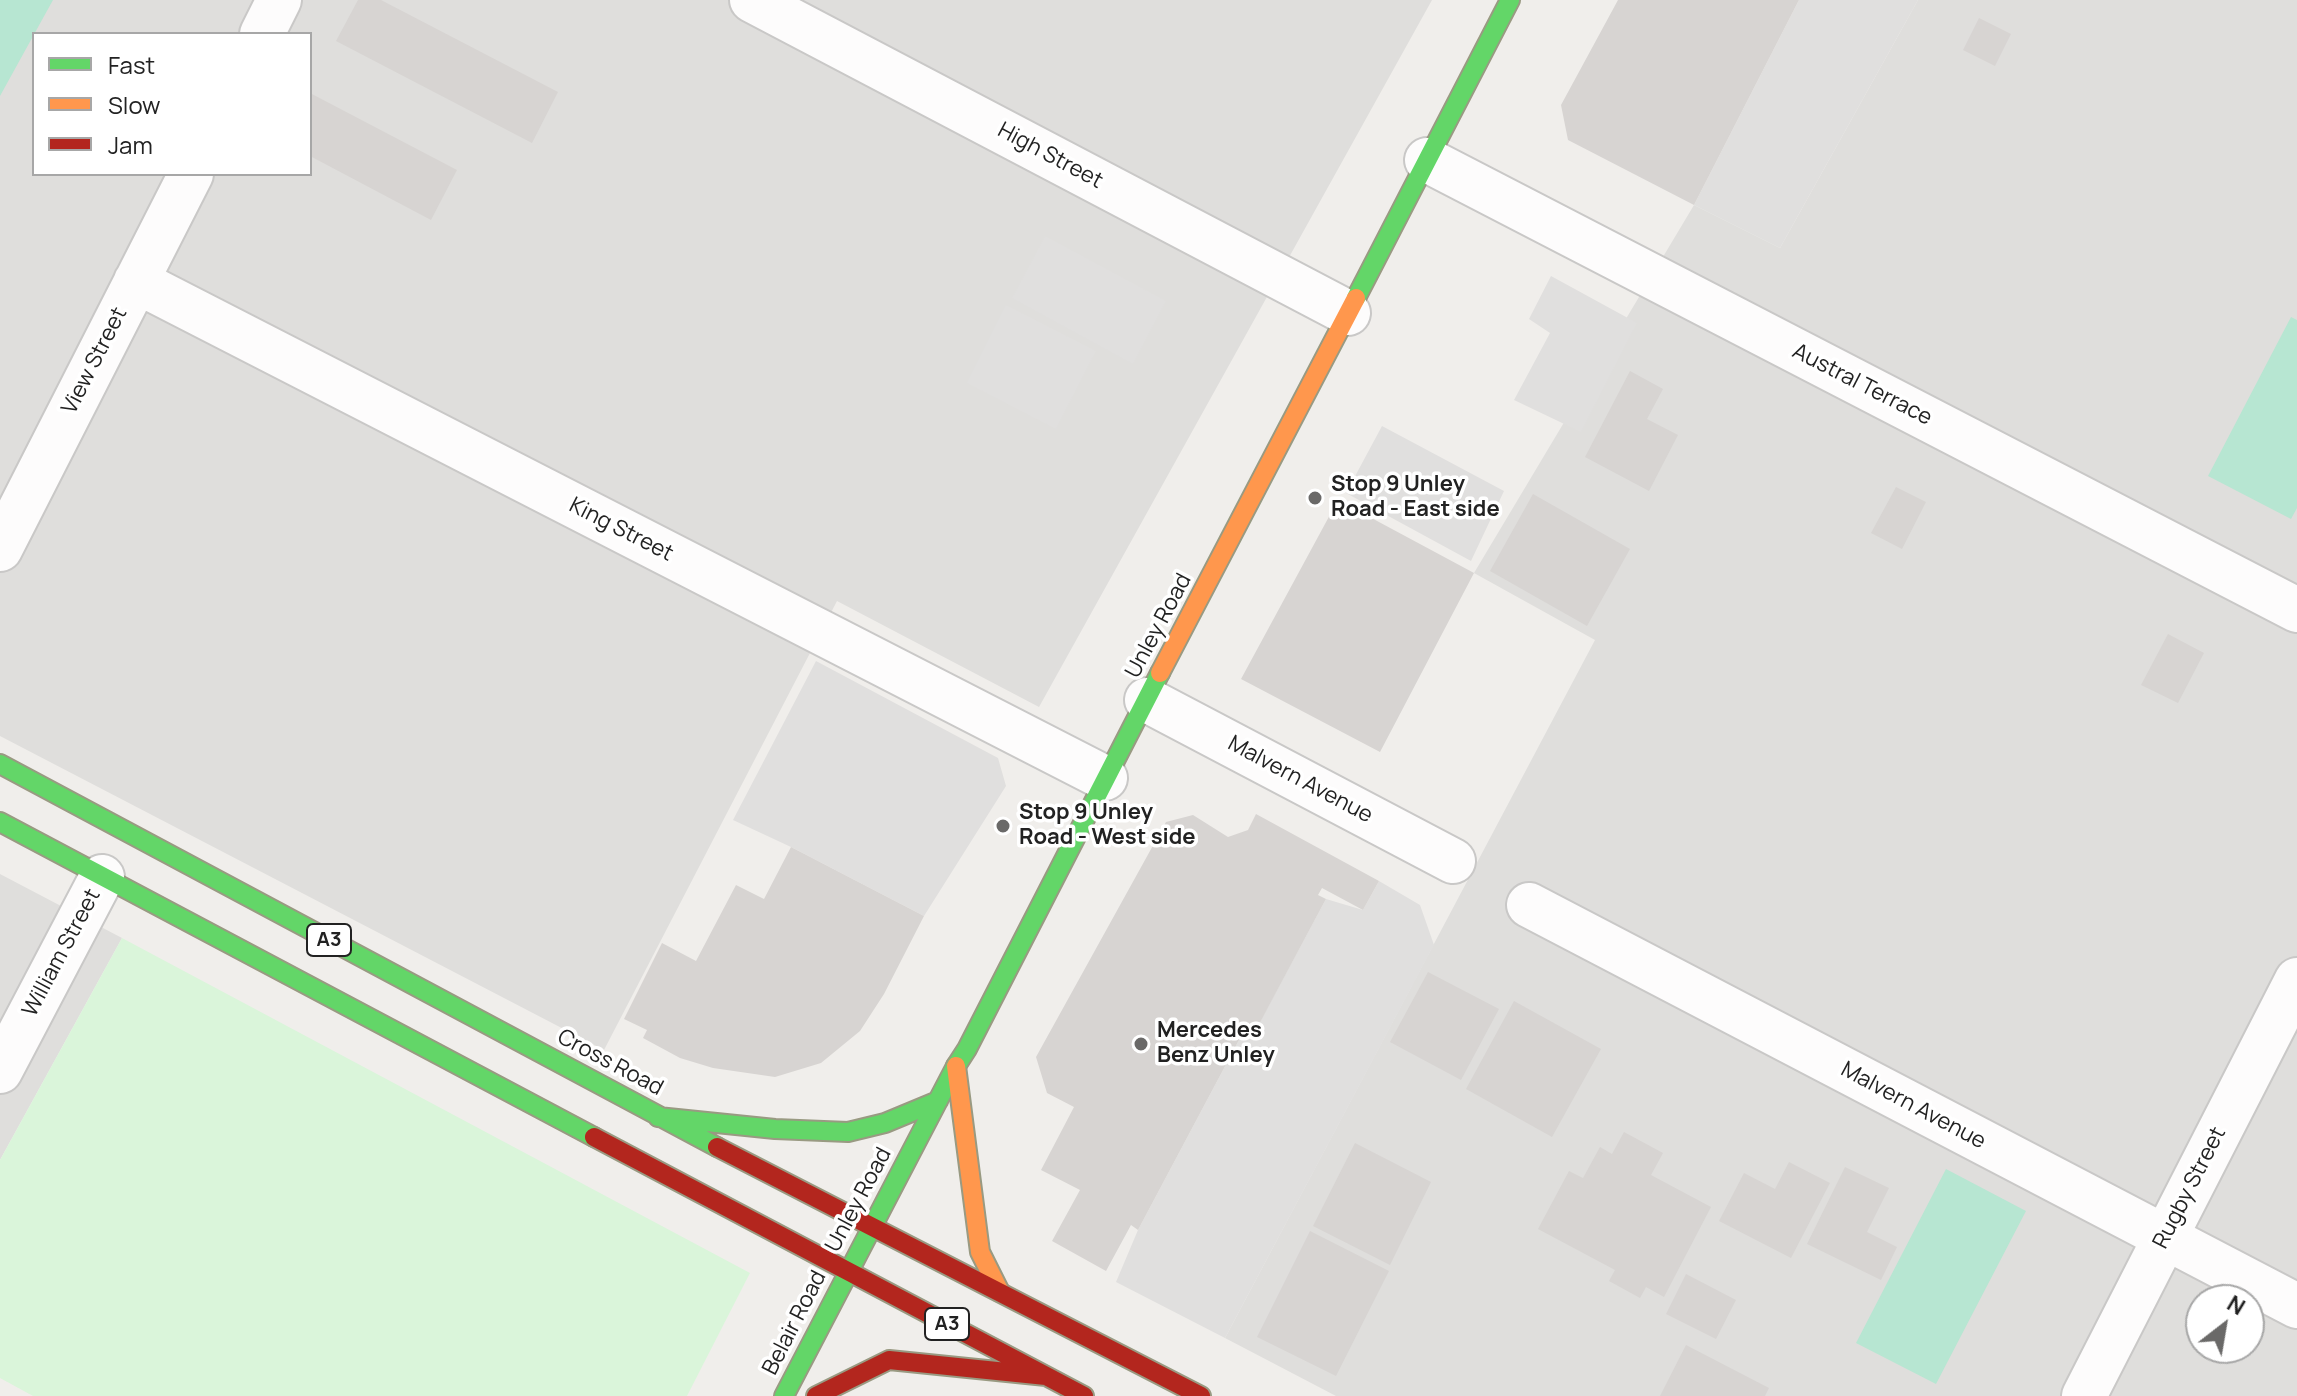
<!DOCTYPE html>
<html>
<head>
<meta charset="utf-8">
<style>
	body { margin:0 }
	#map { position:relative; width:2297px; height:1396px; overflow:hidden; background:#f0eeeb; font-family:Manrope,sans-serif }
	canvas { display:block }
	.legend { position:absolute; left:32px; top:32px; width:280px; height:144px; box-sizing:border-box; background:#fff; border:2px solid #a7a7a7; margin:0; padding:10px 14px; list-style:none; font-size:24px; color:#222 }
	.legend li { display:flex; align-items:center; gap:16px; height:40px }
	.legend b { width:40px; border:2px solid #a7a7a7 }
	.north { position:absolute; left:2185px; top:1284px; width:80px; height:80px; box-sizing:border-box; background:#fff; border:2px solid #a7a7a7; border-radius:50%; rotate:31deg; font-size:22px; font-weight:700; line-height:32px; text-align:center; color:#222 }
	.north::after { content:''; display:block; margin:auto; width:28px; height:36px; background:#6a6968; clip-path:polygon(50% 0,100% 100%,50% 72%,0 100%) }
</style>
</head>
<body>
<div id="map">
<canvas width="2297" height="1396"></canvas>
<ul class="legend">
<li><b style="height:10px;background:#63d668"></b>Fast</li>
<li><b style="height:10px;background:#ff974d"></b>Slow</li>
<li><b style="height:10px;background:#b3261e"></b>Jam</li>
</ul>
<div class="north">N</div>
</div>
<script>
const ctx = document.querySelector('canvas').getContext('2d');
ctx.lineJoin = 'round';
function paint(path, color) { ctx.fillStyle = color; ctx.fill(path, 'evenodd'); }
const shape = rows => new Path2D(rows.map(r => 'M' + r).join(''));
function stroke(path, color, width, dash) { ctx.strokeStyle = color; ctx.lineWidth = width; ctx.lineCap = dash ? 'butt' : 'round'; ctx.setLineDash(dash || []); ctx.stroke(path); }
function drawText(font, color, halo, rows, align = 'center') {
  ctx.font = font + ' Manrope,sans-serif'; ctx.lineWidth = 7; ctx.setLineDash([]); ctx.textBaseline = 'middle'; ctx.strokeStyle = halo; ctx.fillStyle = color; for (const [text, x, y, turn = 0] of rows) {
    ctx.save(); ctx.translate(x, y); ctx.rotate((+turn || 0) * Math.PI / 180); ctx.textAlign = isNaN(turn) ? turn : align; if (halo) ctx.strokeText(text, 0, 0); ctx.fillText(text, 0, 0); ctx.restore();
  }
}
paint(shape([
	[0,0,1432,0,1039,707,837,601,604,1050,0,736],
	[34,34,310,34,310,174,34,174],
	[1918,0,2297,0,2297,1396,1336,1396,1225,1338,1595,640,1474,573,1694,205,1780,248],
	[2201,1300,2249,1300,2249,1348,2201,1348],
	[0,874,122,938,0,1160]
]), '#dfdedc');
paint(shape([
	[122,938,750,1273,687,1396,33,1396,0,1378,0,1160]
]), '#daf5da');
paint(shape([
	[0,0,53,0,0,96],
	[2291,317,2297,320,2297,508,2291,519,2208,476],
	[1946,1169,2026,1211,1936,1384,1856,1343]
]), '#b7e6d2');
paint(shape([
	[1799,0,1918,0,1780,248,1694,205],
	[1045,236,1166,301,1133,364,1012,298],
	[1551,276,1637,323,1581,432,1514,400,1550,333,1529,319],
	[1006,305,1096,351,1056,429,967,383],
	[1382,426,1504,491,1471,561,1346,493],
	[816,661,998,758,1006,786,924,916,791,847,733,820],
	[1379,881,1420,905,1434,945,1225,1338,1116,1282,1138,1230,1247,1025,1256,1029,1326,899,1363,910]
]), '#e0dfde');
paint(shape([
	[358,0,381,0,558,92,532,143,336,41],
	[1618,0,1799,0,1694,205,1568,140,1561,105],
	[1979,18,2011,34,1995,66,1963,50],
	[310,93,457,170,431,220,310,156],
	[1630,371,1663,389,1647,419,1678,435,1649,491,1585,457],
	[1896,487,1926,502,1902,549,1871,533],
	[1533,494,1630,549,1587,626,1490,571],
	[1338,500,1474,573,1380,752,1241,679],
	[2168,634,2204,653,2178,703,2141,685],
	[1256,814,1379,881,1363,910,1322,888,1318,895,1326,899,1256,1030,1247,1025,1138,1230,1131,1225,1106,1271,1052,1241,1080,1190,1041,1170,1074,1107,1047,1093,1036,1057,1166,822,1193,815,1228,837,1248,830],
	[791,847,924,916,884,994,860,1031,821,1063,775,1077,713,1068,680,1058,643,1038,647,1030,624,1019,662,943,696,961,736,885,764,899],
	[1428,972,1499,1009,1461,1080,1390,1042],
	[1514,1001,1601,1049,1552,1137,1466,1089],
	[1624,1132,1663,1153,1651,1175,1711,1207,1664,1297,1646,1287,1640,1298,1609,1281,1615,1270,1538,1229,1569,1171,1583,1178,1600,1147,1612,1154],
	[1355,1143,1431,1182,1390,1265,1313,1226],
	[1789,1162,1830,1183,1791,1258,1719,1221,1744,1173,1775,1189],
	[1845,1167,1889,1188,1867,1232,1897,1247,1881,1280,1807,1244],
	[1310,1231,1389,1271,1336,1376,1257,1337],
	[1686,1274,1736,1300,1716,1339,1666,1314],
	[1686,1345,1769,1388,1765,1396,1660,1396]
]), '#d7d4d2');
const street = shape([
	[752,0,1348,313],
	[262,34,279,0],
	[1427,160,2297,610],
	[136,281,1105,778],
	[0,549,191,174],
	[1147,700,1453,861],
	[1529,905,2297,1306],
	[0,1071,102,877],
	[2084,1396,2297,980]
]);
const fast = shape([
	[1356,298,1510,0],
	[0,764,717,1147],
	[0,822,594,1137],
	[658,1117,775,1129,848,1132,885,1123,938,1101],
	[784,1396,956,1066,967,1049,1160,673]
]);
const slow = shape([
	[1160,673,1356,298],
	[956,1066,980,1252,1000,1292]
]);
const jam = shape([
	[594,1137,1084,1396],
	[717,1147,1201,1396],
	[816,1396,889,1360,1046,1376]
]);
stroke(street, '#c9c8c7', 48);
stroke(fast, '#999a82', 22);
stroke(slow, '#999a82', 22);
stroke(jam, '#999a82', 22);
stroke(street, '#fdfcfc', 44);
stroke(fast, '#63d668', 18);
stroke(slow, '#ff974d', 18);
stroke(jam, '#b3261e', 18);
for (const [x, y, r, color] of [
	[1315,498,8,"#6a6968"],
	[1003,826,8,"#6a6968"],
	[1141,1044,8,"#6a6968"]
]) { const dot = new Path2D(); dot.arc(x, y, r, 0, 2 * Math.PI); ctx.fillStyle = color; ctx.fill(dot); stroke(dot, '#fff', 3); }
for (const [x, y, w] of [
	[329,940,44],
	[947,1324,44]
]) { const box = new Path2D(); box.roundRect(x - w / 2, y - 16, w, 32, 6); ctx.fillStyle = '#fff'; ctx.fill(box); stroke(box, '#222', 2); }
drawText('bold 20px', '#222', null, [
	["A3",329,940],
	["A3",947,1324]
]);
drawText('22px', '#222', '#fff', [
	["High Street",1050,156,28],
	["View Street",95,361,-63],
	["Austral Terrace",1862,385,27],
	["King Street",621,530,27],
	["Unley Road",1159,626,-62],
	["Malvern Avenue",1300,780,28],
	["William Street",62,953,-62],
	["Cross Road",610,1063,28],
	["Malvern Avenue",1913,1106,28],
	["Rugby Street",2190,1188,-63],
	["Unley Road",859,1200,-62],
	["Belair Road",795,1323,-63]
]);
drawText('bold 22px', '#222', '#fff', [
	["Stop 9 Unley",1331,485],
	["Road - East side",1331,510],
	["Stop 9 Unley",1019,813],
	["Road - West side",1019,838],
	["Mercedes",1157,1031],
	["Benz Unley",1157,1056]
], 'left');
</script>
</body>
</html>
